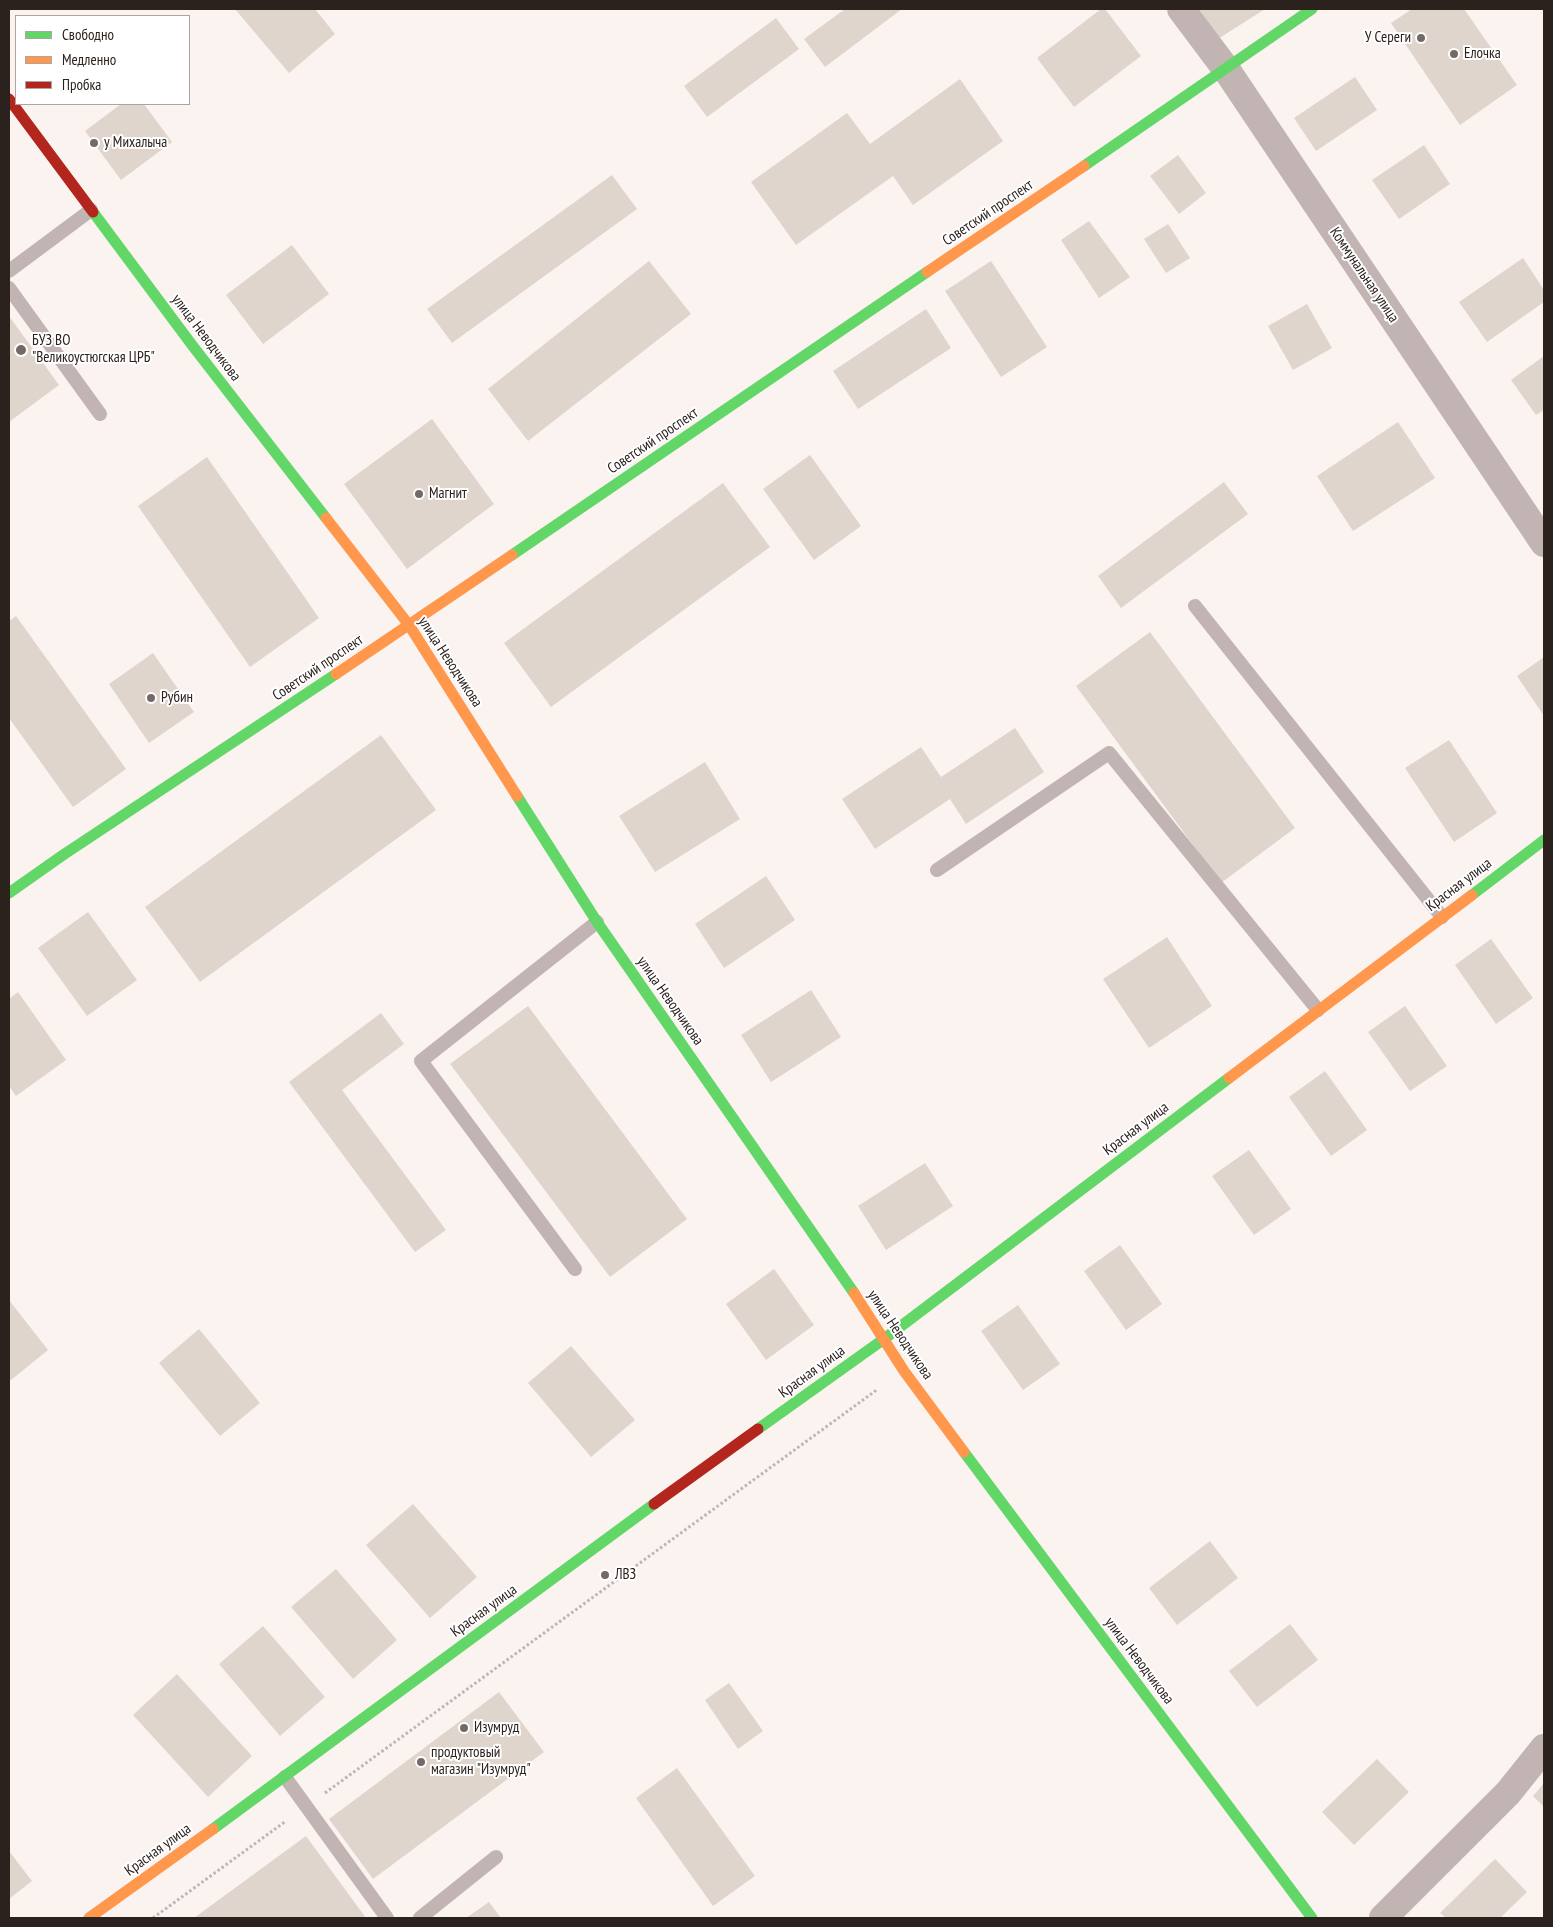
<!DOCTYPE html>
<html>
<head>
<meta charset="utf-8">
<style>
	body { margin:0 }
	#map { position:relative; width:1553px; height:1927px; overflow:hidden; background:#faf3f0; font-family:"PT Sans Narrow",sans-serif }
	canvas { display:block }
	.frame { position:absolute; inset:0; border:10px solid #2b211d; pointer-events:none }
	.legend { position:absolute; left:15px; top:15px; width:175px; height:90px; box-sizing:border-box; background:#fff; border:1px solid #aaa6a5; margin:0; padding:6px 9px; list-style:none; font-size:15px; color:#2b211d }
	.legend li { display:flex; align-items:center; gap:10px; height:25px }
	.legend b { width:25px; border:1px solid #aaa6a5 }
</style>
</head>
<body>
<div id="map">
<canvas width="1553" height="1927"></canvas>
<div class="frame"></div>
<ul class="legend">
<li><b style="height:6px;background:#63d668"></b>Свободно</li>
<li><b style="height:6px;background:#ff974d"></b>Медленно</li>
<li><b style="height:6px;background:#b3261e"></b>Пробка</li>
</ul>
</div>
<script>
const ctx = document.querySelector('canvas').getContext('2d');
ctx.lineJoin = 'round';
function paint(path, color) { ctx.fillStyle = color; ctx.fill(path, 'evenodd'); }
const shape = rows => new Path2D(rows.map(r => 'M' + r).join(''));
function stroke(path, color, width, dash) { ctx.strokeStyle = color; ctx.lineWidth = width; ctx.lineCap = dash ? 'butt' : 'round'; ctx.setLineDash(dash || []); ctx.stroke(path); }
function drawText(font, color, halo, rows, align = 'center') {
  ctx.font = font + ' "PT Sans Narrow",sans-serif'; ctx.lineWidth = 4; ctx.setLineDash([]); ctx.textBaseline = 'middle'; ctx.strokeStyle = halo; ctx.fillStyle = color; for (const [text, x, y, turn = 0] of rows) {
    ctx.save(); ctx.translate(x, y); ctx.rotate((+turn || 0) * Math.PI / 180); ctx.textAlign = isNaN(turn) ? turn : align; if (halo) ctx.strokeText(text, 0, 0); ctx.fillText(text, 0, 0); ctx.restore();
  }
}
paint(shape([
	[235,9,315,9,335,34,289,73],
	[845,9,902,9,825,67,804,39],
	[1101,9,1105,9,1141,56,1074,107,1037,58],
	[1199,9,1265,9,1218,39],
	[1412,9,1464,9,1517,85,1460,125,1391,23],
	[776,18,799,49,707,117,684,86],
	[1355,77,1377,110,1316,151,1294,118],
	[960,79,1003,141,913,205,893,176,796,245,751,182,847,113,870,144],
	[121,104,144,104,172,142,121,180,85,131],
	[1424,145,1450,184,1399,219,1372,180],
	[1178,155,1206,193,1179,214,1150,176],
	[612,175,637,209,452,343,427,309],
	[1089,221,1130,277,1099,298,1061,240],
	[1168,224,1190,258,1166,273,1144,239],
	[292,245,329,294,263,344,226,295],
	[1523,258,1544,290,1544,302,1487,342,1459,302],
	[649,261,691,314,528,441,488,389],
	[991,261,1047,347,1001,377,945,291],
	[1307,304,1332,348,1293,370,1268,326],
	[926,309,951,348,858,409,833,371],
	[9,316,59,385,9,422],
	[1544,356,1544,410,1536,415,1511,380],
	[432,419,494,504,407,569,344,484],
	[1398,422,1435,478,1353,531,1317,476],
	[810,455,861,526,814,560,763,489],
	[207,457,319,618,250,667,138,506],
	[1224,482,1248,514,1121,608,1098,576],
	[723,483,770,547,551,707,504,643],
	[16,616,126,769,73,807,9,718,9,621],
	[1150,632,1295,828,1221,883,1076,686],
	[153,653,194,712,149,743,109,684],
	[1544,657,1544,716,1517,676],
	[1015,728,1044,772,966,824,950,799,875,849,842,799,921,747,941,777],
	[381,735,436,810,200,982,145,907],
	[1449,740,1497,813,1454,842,1405,768],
	[705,762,740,819,655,872,619,816],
	[766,876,795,920,724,968,695,924],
	[88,912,137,980,87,1016,38,948],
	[1167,937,1212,1006,1149,1048,1103,979],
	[1491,939,1533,998,1496,1024,1455,965],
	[811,990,841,1037,771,1082,741,1035],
	[18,992,66,1060,16,1096,9,1086,9,999],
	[528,1006,687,1219,610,1277,450,1064],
	[1405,1006,1447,1066,1410,1091,1368,1032],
	[381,1013,404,1044,342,1090,446,1230,415,1252,289,1082],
	[1325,1071,1367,1130,1331,1156,1289,1097],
	[1249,1150,1291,1209,1254,1235,1212,1176],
	[925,1163,953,1206,886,1250,858,1206],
	[1120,1245,1162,1304,1126,1330,1084,1271],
	[774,1269,814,1325,766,1360,726,1304],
	[9,1300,48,1350,11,1380,9,1377],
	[1018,1305,1060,1364,1023,1390,981,1331],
	[199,1329,260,1403,220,1436,159,1363],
	[571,1346,635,1420,591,1457,528,1383],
	[413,1504,477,1577,430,1618,366,1545],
	[1210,1541,1238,1578,1177,1625,1149,1588],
	[336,1569,397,1640,353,1679,291,1607],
	[1290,1624,1318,1660,1257,1707,1229,1671],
	[263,1626,325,1697,280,1736,219,1664],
	[177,1674,252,1756,208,1797,133,1715],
	[729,1683,763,1731,738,1749,705,1700],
	[499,1692,544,1752,373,1879,329,1819],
	[1377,1759,1409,1792,1354,1845,1322,1812],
	[677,1768,755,1876,713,1906,636,1798],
	[1544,1783,1544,1807,1533,1796],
	[306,1836,366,1918,194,1918],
	[9,1851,32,1881,9,1899],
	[1495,1859,1527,1892,1500,1918,1446,1918,1440,1913],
	[489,1902,501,1918,466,1918]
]), '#e0d5cd');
stroke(shape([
	[325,1793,878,1389],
	[153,1918,286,1821]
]), '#bfb4b4', 3, [2.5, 2.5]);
stroke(shape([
	[9,271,91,210],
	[9,288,100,414],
	[1195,606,1442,917],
	[937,870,1109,753,1318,1010],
	[575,1269,421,1061,597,922],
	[285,1777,387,1918],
	[420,1918,496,1857]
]), '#c3b4b4', 14);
stroke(shape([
	[1181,9,1226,69,1544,543],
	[1383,1918,1508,1793,1544,1748]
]), '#c3b4b4', 28);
stroke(shape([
	[1084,166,1312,9],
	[93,212,192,345,326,518],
	[512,555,927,272],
	[517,796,597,922,854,1293],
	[9,893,63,855,336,674],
	[1472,895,1544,840],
	[758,1429,884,1339,1229,1078],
	[964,1452,1312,1918],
	[213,1829,654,1504]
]), '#63d668', 11);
stroke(shape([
	[927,272,1084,166],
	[326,518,409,625,517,796],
	[336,674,512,555],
	[1229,1078,1472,895],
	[854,1293,904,1371,964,1452],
	[89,1918,213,1829]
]), '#ff974d', 11);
stroke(shape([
	[9,99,93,212],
	[654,1504,758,1429]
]), '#b3261e', 11);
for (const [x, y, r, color] of [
	[1421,38,5,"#736a67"],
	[1454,54,5,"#736a67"],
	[94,143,5,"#736a67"],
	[21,350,6,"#736a67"],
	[419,494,5,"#736a67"],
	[151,698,5,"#736a67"],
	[605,1575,5,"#736a67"],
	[464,1728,5,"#736a67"],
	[421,1762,5,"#736a67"]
]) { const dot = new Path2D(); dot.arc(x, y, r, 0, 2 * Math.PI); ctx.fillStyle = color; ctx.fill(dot); stroke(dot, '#fff', 2); }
drawText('15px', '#2b211d', '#fff', [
	["У Сереги",1411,38,"right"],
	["Елочка",1464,54],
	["у Михалыча",104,143],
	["БУЗ ВО",32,341],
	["\"Великоустюгская ЦРБ\"",32,358],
	["Магнит",429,494],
	["Рубин",161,698],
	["ЛВЗ",615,1575],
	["Изумруд",474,1728],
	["продуктовый",431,1753],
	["магазин \"Изумруд\"",431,1770]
], 'left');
drawText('15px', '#2b211d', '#fff', [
	["Советский проспект",988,213,-34],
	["Коммунальная улица",1364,275,56],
	["улица Неводчикова",206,338,53],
	["Советский проспект",653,441,-34],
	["улица Неводчикова",450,662,57],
	["Советский проспект",318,668,-34],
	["Красная улица",1459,885,-37],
	["улица Неводчикова",670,1001,55],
	["Красная улица",1136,1129,-37],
	["улица Неводчикова",900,1335,56],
	["Красная улица",812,1372,-36],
	["Красная улица",484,1611,-36],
	["улица Неводчикова",1139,1661,53],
	["Красная улица",158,1850,-36]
]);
</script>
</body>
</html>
